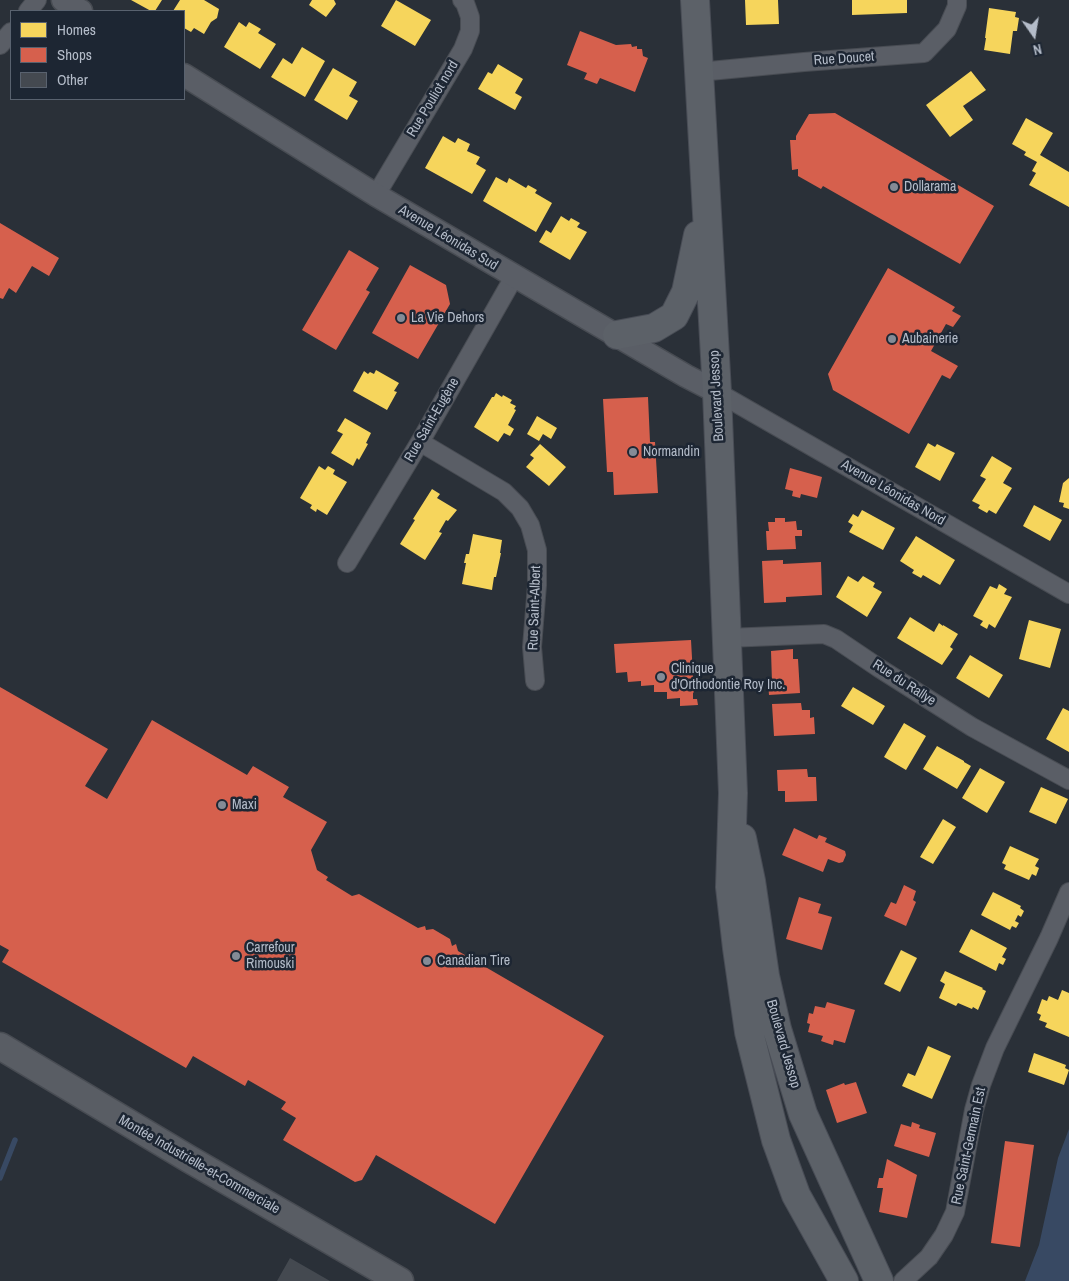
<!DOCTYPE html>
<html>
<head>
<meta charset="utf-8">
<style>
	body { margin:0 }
	#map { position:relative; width:1069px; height:1281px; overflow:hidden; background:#2a3038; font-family:"Archivo Narrow",sans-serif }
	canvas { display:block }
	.legend { position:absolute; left:10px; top:10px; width:175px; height:90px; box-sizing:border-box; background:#1d2633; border:1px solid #59626f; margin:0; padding:6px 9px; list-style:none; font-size:15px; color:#b4bcc9 }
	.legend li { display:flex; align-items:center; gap:10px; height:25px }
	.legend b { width:25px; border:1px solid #59626f }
	.north { position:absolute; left:1009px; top:10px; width:50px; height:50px; -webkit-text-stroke:4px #1d2633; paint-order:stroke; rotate:167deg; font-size:14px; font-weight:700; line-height:20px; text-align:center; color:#b4bcc9 }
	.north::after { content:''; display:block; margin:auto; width:18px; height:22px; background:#b4bcc9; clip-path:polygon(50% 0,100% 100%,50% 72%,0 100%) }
</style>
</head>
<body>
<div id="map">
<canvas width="1069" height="1281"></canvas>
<ul class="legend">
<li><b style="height:14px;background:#f6d55c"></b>Homes</li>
<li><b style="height:14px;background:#d6604d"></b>Shops</li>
<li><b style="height:14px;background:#444950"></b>Other</li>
</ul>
<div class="north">N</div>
</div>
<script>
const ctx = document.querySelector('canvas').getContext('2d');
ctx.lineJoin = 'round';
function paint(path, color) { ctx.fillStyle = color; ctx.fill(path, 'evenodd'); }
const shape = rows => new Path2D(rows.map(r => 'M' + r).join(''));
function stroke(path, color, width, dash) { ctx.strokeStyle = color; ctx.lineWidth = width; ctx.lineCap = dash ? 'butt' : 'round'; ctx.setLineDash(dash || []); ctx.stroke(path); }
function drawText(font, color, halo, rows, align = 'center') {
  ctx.font = font + ' "Archivo Narrow",sans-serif'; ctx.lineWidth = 5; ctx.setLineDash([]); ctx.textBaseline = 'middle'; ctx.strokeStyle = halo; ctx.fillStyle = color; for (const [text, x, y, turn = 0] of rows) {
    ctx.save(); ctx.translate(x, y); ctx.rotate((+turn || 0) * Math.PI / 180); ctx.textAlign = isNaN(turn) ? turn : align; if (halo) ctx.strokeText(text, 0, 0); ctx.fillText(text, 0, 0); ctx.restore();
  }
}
paint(shape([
	[1069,1129,1069,1281,1025,1281,1039,1245,1058,1158]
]), '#384963');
paint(shape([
	[131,0,162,0,155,11,151,11],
	[180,0,204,0,219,9,217,18,211,22,204,34,194,28,191,32,184,28,184,11,173,11],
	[312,0,334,0,336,4,326,17,309,5],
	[396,0,431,20,415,46,381,26],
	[745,0,778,0,779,24,746,25],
	[852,0,907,0,907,13,852,15],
	[989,8,1016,12,1015,17,1019,18,1017,31,1013,31,1010,54,984,50,986,38,985,38],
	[239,22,246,27,249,22,261,29,258,33,276,44,260,69,224,47],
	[302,47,325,61,305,97,271,77,283,58,292,64],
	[498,64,523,79,515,93,522,97,515,110,478,89,488,72,492,74],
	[333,68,357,82,349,96,358,101,347,120,314,100],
	[971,71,986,90,963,106,973,120,950,137,926,105],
	[1026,118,1053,133,1040,155,1069,172,1069,207,1029,185,1036,173,1032,171,1037,162,1024,155,1026,152,1012,144],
	[443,136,455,143,458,138,470,144,467,151,480,157,476,164,486,170,472,194,425,168],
	[496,177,507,183,509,178,526,188,528,185,537,190,535,193,552,203,536,232,483,201],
	[561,216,569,221,571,218,580,223,577,227,587,232,570,260,539,242,546,230,551,233],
	[376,370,399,383,394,391,397,392,387,410,353,391,364,371,368,374,370,372,374,374],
	[496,393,502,397,503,395,512,400,510,403,516,406,514,409,516,410,508,425,514,429,510,436,504,433,498,442,474,427,492,397,494,397],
	[537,416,557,428,551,439,543,434,539,441,527,434],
	[345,418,371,433,366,443,368,444,359,460,357,458,353,466,331,453,343,434,337,431],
	[928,443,935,447,937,444,955,453,940,481,915,467],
	[540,444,566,467,549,486,526,467,534,458,530,455],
	[992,456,1012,468,1003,483,1012,488,996,514,989,510,987,513,978,508,980,505,972,501,986,479,980,476],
	[319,466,325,470,328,466,335,470,333,474,347,482,327,515,317,509,316,512,310,508,312,505,300,498],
	[1069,478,1069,509,1063,507,1064,503,1059,502,1063,483],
	[432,489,440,494,437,498,457,510,448,521,446,520,439,532,442,533,425,560,400,544,415,520,413,519],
	[1034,505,1062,520,1050,541,1023,526],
	[862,510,895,528,883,550,849,532,853,525,848,522,853,514,858,517],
	[473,534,502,540,500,553,501,553,496,577,494,577,492,590,462,584,466,563,464,563,466,554,469,554],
	[916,536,955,560,940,585,923,575,921,578,912,573,914,570,900,561],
	[848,576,858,582,863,576,875,583,873,587,882,592,867,617,836,597],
	[999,584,1007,589,1004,594,1012,597,995,628,989,624,987,629,980,625,983,621,973,616,990,586,997,589],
	[910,617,934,632,939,623,943,626,943,625,958,634,950,647,953,649,942,665,897,638],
	[1029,620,1061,629,1050,668,1019,659],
	[970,655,1003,675,989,698,956,678],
	[853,687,885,706,873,725,841,706],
	[1063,708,1069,711,1069,752,1046,739],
	[904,723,926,736,906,770,884,757],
	[937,746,964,761,964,762,971,766,957,789,923,769],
	[980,768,1005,782,987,813,962,798],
	[1041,787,1068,799,1056,824,1029,812],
	[943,819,956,827,933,864,920,857],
	[1010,846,1039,859,1035,866,1039,868,1036,876,1032,874,1029,880,1004,869,1006,865,1002,863],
	[993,892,1021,906,1020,908,1024,911,1021,917,1018,915,1015,921,1019,923,1016,928,1012,926,1010,930,981,915],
	[971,929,1007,948,1002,957,1006,959,1003,965,999,963,996,971,959,952],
	[901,950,917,958,900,992,884,984],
	[945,971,983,988,982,989,986,991,978,1010,973,1007,972,1009,958,1003,956,1006,939,998,945,984,940,981],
	[1062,990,1069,993,1069,1037,1045,1027,1047,1023,1039,1020,1041,1015,1037,1013,1042,999,1047,1001,1049,996,1058,1000],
	[928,1046,951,1056,932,1099,902,1086,908,1073,915,1076],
	[1034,1053,1066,1065,1065,1068,1069,1070,1064,1085,1028,1072]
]), '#f6d55c');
paint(shape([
	[580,31,616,45,631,44,632,47,637,46,637,49,642,49,643,56,648,58,635,92,600,78,597,84,584,79,587,73,567,65],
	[835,113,994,206,960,264,823,186,821,189,798,176,798,169,792,170,790,140,796,140,796,136,809,114],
	[0,223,59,258,49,276,32,266,16,293,9,288,3,299,0,298],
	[349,250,379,268,366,290,370,292,336,350,302,330],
	[410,265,446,285,450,304,418,359,372,333],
	[888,268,955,307,952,311,961,316,953,327,946,324,931,351,958,366,950,379,942,375,909,434,833,390,828,374],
	[648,397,650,442,655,442,658,493,614,495,613,472,607,472,603,399],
	[790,468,822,477,817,498,801,494,800,498,792,496,793,491,785,489],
	[775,518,785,518,785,522,796,521,797,530,802,530,802,536,795,536,796,549,767,550,766,531,769,531,768,522,775,522],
	[783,560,783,564,821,562,822,595,786,597,786,602,764,603,762,561],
	[691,640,694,693,693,692,693,699,697,699,698,705,680,706,680,698,667,699,667,692,654,692,654,685,641,686,641,681,628,682,627,672,616,673,614,644],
	[793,649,793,659,798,659,800,693,769,695,768,683,772,682,771,651],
	[0,687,108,749,85,786,107,799,152,720,247,775,253,766,289,787,283,797,327,822,311,850,317,870,328,877,326,880,352,896,359,894,418,928,425,926,426,930,433,929,450,939,452,946,456,944,458,951,604,1036,495,1224,376,1155,362,1180,355,1182,283,1140,296,1118,281,1109,286,1102,248,1080,245,1086,193,1056,186,1068,2,962,9,950,0,945],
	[801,703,802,710,810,710,810,718,814,717,815,734,774,736,772,704],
	[807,769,808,777,816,777,817,801,785,802,785,791,778,791,777,770],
	[794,828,817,839,819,835,827,838,825,842,845,851,846,855,843,862,839,863,828,859,823,872,782,855],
	[904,885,916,891,913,900,916,902,906,926,884,916,891,902,896,904],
	[799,897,821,904,818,913,832,917,822,950,786,939],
	[827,1002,855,1010,845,1043,834,1040,833,1045,821,1041,823,1036,808,1032,810,1024,807,1023,809,1013,813,1014,815,1006,825,1008],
	[856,1082,867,1113,837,1123,826,1090,844,1083,845,1085],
	[912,1122,920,1125,919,1128,936,1133,929,1157,894,1146,901,1124,911,1127],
	[1005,1141,1034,1145,1020,1247,991,1243],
	[887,1159,917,1175,907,1218,879,1212,883,1188,877,1188,879,1178,883,1178]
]), '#d6604d');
stroke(shape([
	[0,1178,15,1140]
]), '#384963', 5.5);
paint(shape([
	[290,1258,330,1281,277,1281]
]), '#444950');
const minor = shape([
	[28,11,37,0],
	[0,45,11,32],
	[699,72,804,62,924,53,947,29,957,6,957,0],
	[376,195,463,49,470,31,470,17,465,3,462,0],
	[717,392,1069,594],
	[420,442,504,492,520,508,530,525,537,550,537,585,532,647,535,681],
	[347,563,420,442,514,277],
	[727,638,824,634,836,639,879,668,972,727,1069,780],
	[903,1281,929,1257,944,1235,955,1212,974,1110,981,1085,995,1048,1049,938,1069,892]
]);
const tertiary = shape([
	[63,0,81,11],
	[184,75,376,195,686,376,717,392]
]);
const secondary = shape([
	[0,1046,189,1159,400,1281]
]);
const primary = shape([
	[695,0,717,392,733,793,730,887,737,948,749,1032,776,1140,796,1195,844,1281],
	[617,335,654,328,674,316,686,292,698,235],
	[742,838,751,881,765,976,777,1029,803,1114,879,1281]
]);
stroke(minor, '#484c53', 20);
stroke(tertiary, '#484c53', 25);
stroke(secondary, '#484c53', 29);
stroke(primary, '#484c55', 30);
stroke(minor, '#5a5e66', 18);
stroke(tertiary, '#5a5e66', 22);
stroke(secondary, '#595d64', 26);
stroke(primary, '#5c6168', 28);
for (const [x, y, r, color] of [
	[894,187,5,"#848b96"],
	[401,318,5,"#848b96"],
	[892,339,5,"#848b96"],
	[633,452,5,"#848b96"],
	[661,677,5,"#848b96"],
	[222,805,5,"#848b96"],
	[236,956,5,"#848b96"],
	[427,961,5,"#848b96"]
]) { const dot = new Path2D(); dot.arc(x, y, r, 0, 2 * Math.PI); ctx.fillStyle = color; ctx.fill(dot); stroke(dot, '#1d2633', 2); }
drawText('14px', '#b4bcc9', '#1d2633', [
	["Rue Doucet",844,59,-4],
	["Rue Pouliot nord",433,99,-59],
	["Avenue Léonidas Sud",448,238,31],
	["Boulevard Jessop",717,396,-93],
	["Rue Saint-Eugène",432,420,-60],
	["Avenue Léonidas Nord",893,493,30],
	["Rue Saint-Albert",535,608,-88],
	["Rue du Rallye",904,683,33],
	["Boulevard Jessop",783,1044,74],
	["Rue Saint-Germain Est",969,1146,-78],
	["Montée Industrielle-et-Commerciale",199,1165,30]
]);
drawText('14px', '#b4bcc9', '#1d2633', [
	["Dollarama",904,187],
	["La Vie Dehors",411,318],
	["Aubainerie",902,339],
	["Normandin",643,452],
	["Clinique",671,669],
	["d'Orthodontie Roy Inc.",671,685],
	["Maxi",232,805],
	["Carrefour",246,948],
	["Rimouski",246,964],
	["Canadian Tire",437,961]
], 'left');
</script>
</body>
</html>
